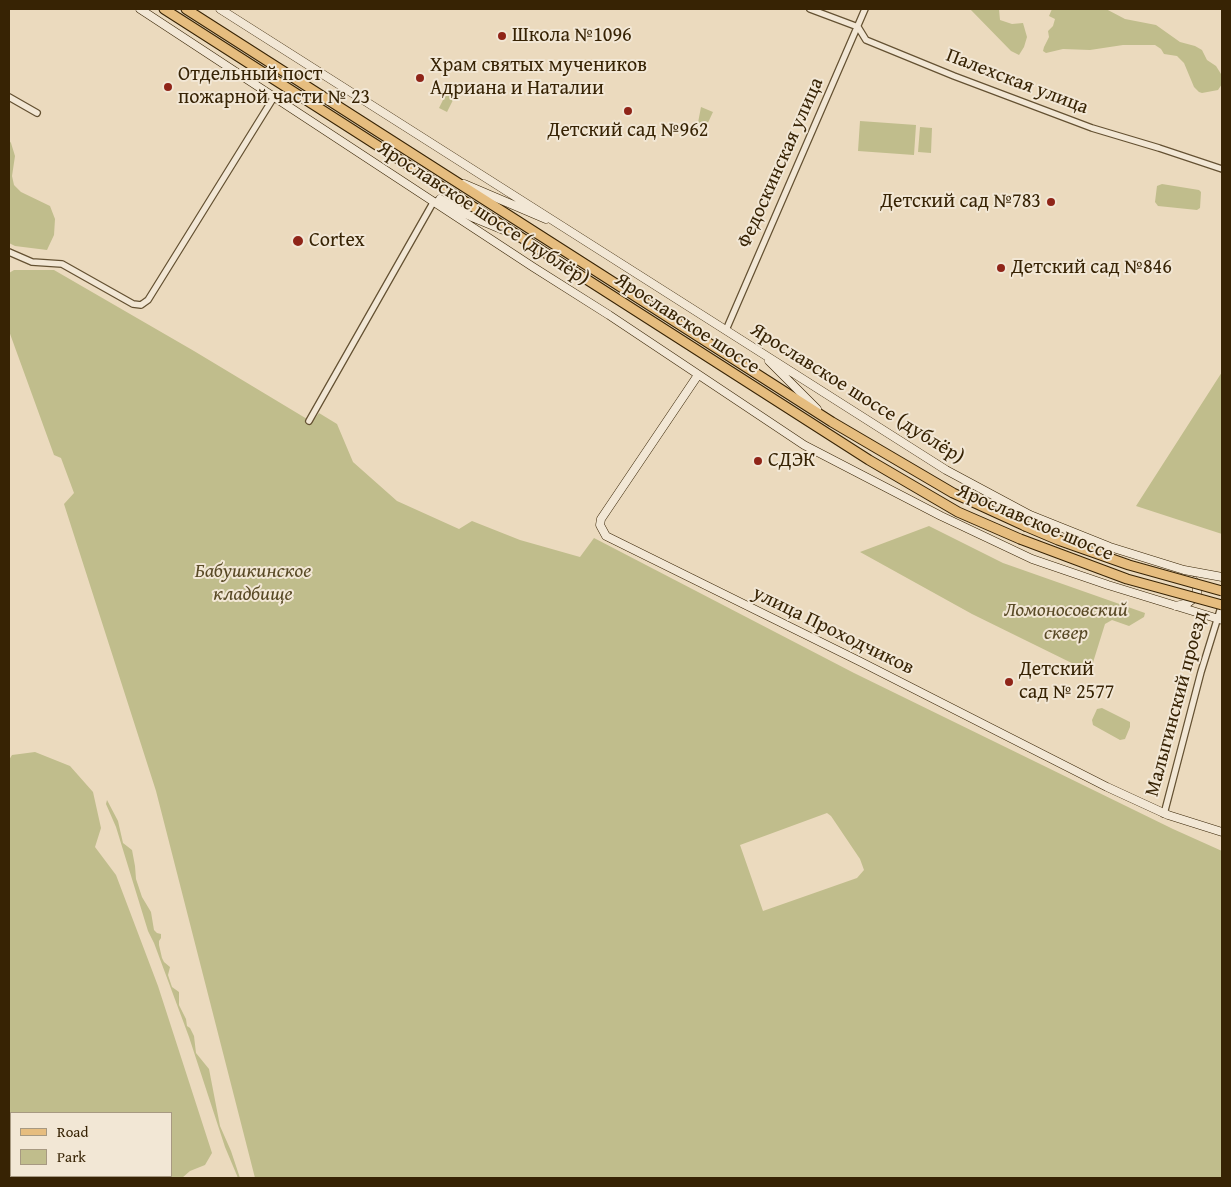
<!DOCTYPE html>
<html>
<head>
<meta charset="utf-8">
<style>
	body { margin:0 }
	#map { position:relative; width:1231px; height:1187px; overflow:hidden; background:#ebdabe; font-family:"Gentium Book Plus",serif }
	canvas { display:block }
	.frame { position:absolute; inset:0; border:10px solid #372304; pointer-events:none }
	.legend { position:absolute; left:10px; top:1112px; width:162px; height:65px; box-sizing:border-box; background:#f2e7d5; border:1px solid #a79981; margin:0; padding:6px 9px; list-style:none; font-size:15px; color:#372304 }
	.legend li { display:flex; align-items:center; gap:10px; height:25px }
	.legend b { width:25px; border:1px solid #a79981 }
</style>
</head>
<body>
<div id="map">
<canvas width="1231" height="1187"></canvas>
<div class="frame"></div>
<ul class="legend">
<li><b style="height:6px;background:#e6bd7f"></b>Road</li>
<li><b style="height:14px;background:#c0bd8c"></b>Park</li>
</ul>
</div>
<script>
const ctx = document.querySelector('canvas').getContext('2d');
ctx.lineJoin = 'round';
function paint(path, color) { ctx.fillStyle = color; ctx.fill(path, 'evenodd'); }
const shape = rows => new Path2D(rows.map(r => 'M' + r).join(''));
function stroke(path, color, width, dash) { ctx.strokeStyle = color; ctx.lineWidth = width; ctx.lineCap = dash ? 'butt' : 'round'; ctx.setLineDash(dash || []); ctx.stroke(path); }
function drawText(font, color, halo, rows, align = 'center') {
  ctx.font = font + ' "Gentium Book Plus",serif'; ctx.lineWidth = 4; ctx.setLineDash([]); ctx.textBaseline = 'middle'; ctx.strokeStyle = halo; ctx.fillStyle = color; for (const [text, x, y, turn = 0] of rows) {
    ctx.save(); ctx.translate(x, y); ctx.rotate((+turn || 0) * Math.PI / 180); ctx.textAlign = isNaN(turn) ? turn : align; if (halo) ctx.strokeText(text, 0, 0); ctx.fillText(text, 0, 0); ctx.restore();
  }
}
paint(shape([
	[970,9,999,9,1000,20,1012,24,1023,23,1027,37,1024,47,1019,55,1011,51],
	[1052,9,1106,9,1125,19,1156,25,1180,42,1195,46,1202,50,1207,60,1216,66,1221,74,1222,84,1218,90,1202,93,1199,92,1194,87,1184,63,1177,56,1164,54,1161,49,1155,45,1123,45,1090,50,1063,49,1046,53,1043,51,1044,47,1049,37,1048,31,1053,26,1055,19,1049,16],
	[447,92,455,96,447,112,439,108],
	[701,107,713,112,705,129,697,128],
	[860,121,916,125,914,155,858,151],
	[920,127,932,128,931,153,918,152],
	[9,140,11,143,15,156,12,176,14,185,21,192,50,206,55,219,54,235,47,250,15,246,9,243],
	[1162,184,1199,190,1201,192,1200,208,1197,210,1158,206,1155,202,1157,186],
	[14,270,54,270,194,351,312,422,319,413,337,424,353,462,397,501,459,529,472,521,520,540,580,557,594,538,854,673,1173,829,1222,851,1222,1178,255,1178,156,791,64,504,74,493,61,458,54,455,9,331,9,273],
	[827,813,831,816,860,859,864,870,857,878,763,911,740,845],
	[1222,372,1222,534,1136,506],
	[929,526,1003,563,1145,613,1144,617,1129,626,1112,620,1105,624,1090,672,972,614,860,552],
	[1102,708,1130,722,1130,727,1125,739,1120,740,1093,725,1092,720,1097,709],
	[35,752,70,766,93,792,101,828,95,847,116,875,158,986,212,1153,205,1165,190,1171,182,1178,9,1178,9,760,12,755],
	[11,1113,171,1113,171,1176,11,1176],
	[107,800,118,821,123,843,132,850,135,866,136,879,142,897,151,912,154,930,157,933,161,934,161,938,159,941,159,945,162,958,164,962,170,967,168,975,172,987,179,992,179,1005,186,1019,187,1026,190,1028,194,1036,196,1053,209,1069,220,1126,231,1151,240,1178,238,1178,225,1147,189,1037,154,943,148,931,116,827,106,804]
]), '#c0bd8c');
const street = shape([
	[810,9,858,27,866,40,954,76,1092,128,1159,148,1222,169],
	[9,97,37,113],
	[9,252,32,262,62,264,133,304,141,305,148,300,274,97],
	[726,330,865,9],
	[309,421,434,201],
	[1164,814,1201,672,1222,604]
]);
const secondary = shape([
	[140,9,533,267,609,315,804,445,941,516,1032,559,1108,585,1222,620],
	[220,9,946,470,1030,515,1110,547,1184,570,1222,577],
	[464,184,546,219],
	[440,199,472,217,506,231],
	[769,361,817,409],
	[698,375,601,519,600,525,606,536,861,662,1107,787,1168,815,1222,832],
	[1176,606,1188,603,1193,599,1197,593,1197,586,1194,581]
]);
const primary = shape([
	[164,9,869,460,958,512,1020,539],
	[186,9,832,422,953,493,1025,526]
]);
stroke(street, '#645132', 8);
stroke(secondary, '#372304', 9);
stroke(primary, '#372304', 11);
stroke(street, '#f2e7d5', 5.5);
stroke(secondary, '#f2e7d5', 8);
stroke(primary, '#e6bd7f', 9);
const primaryBridge = shape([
	[1025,526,1058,540,1129,565,1222,591],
	[1020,539,1127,579,1222,605]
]);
stroke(primaryBridge, '#372304', 11, []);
stroke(primaryBridge, '#e6bd7f', 9);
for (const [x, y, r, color] of [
	[502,36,5,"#8f2418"],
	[420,78,5,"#8f2418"],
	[168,87,5,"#8f2418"],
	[628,111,5,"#8f2418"],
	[1051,202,5,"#8f2418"],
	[298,241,6,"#8f2418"],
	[1001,268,5,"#8f2418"],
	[758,461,5,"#8f2418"],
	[1009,682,5,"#8f2418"]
]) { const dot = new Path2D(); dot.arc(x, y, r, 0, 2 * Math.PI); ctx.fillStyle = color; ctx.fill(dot); stroke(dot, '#f2e7d5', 2); }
drawText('20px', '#372304', '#f2e7d5', [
	["Школа №1096",512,36],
	["Храм святых мучеников",430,66],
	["Адриана и Наталии",430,89],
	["Отдельный пост",178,75],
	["пожарной части № 23",178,98],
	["Детский сад №962",628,131,"center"],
	["Детский сад №783",1041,202,"right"],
	["Cortex",309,241],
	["Детский сад №846",1011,268],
	["СДЭК",768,461],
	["Детский",1019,670],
	["сад № 2577",1019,693]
], 'left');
drawText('20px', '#372304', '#f2e7d5', [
	["Палехская улица",1017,82,21],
	["Федоскинская улица",781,163,-66],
	["Ярославское шоссе (дублёр)",483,214,33],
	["Ярославское шоссе",687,324,33],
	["Ярославское шоссе (дублёр)",857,394,32],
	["Ярославское шоссе",1035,523,23],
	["улица Проходчиков",833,631,26],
	["Малыгинский проезд",1177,704,-75]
]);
drawText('italic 20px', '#594a26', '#f2e7d5', [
	["Бабушкинское",253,572],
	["кладбище",253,595],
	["Ломоносовский",1066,611],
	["сквер",1066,634]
]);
</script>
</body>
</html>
